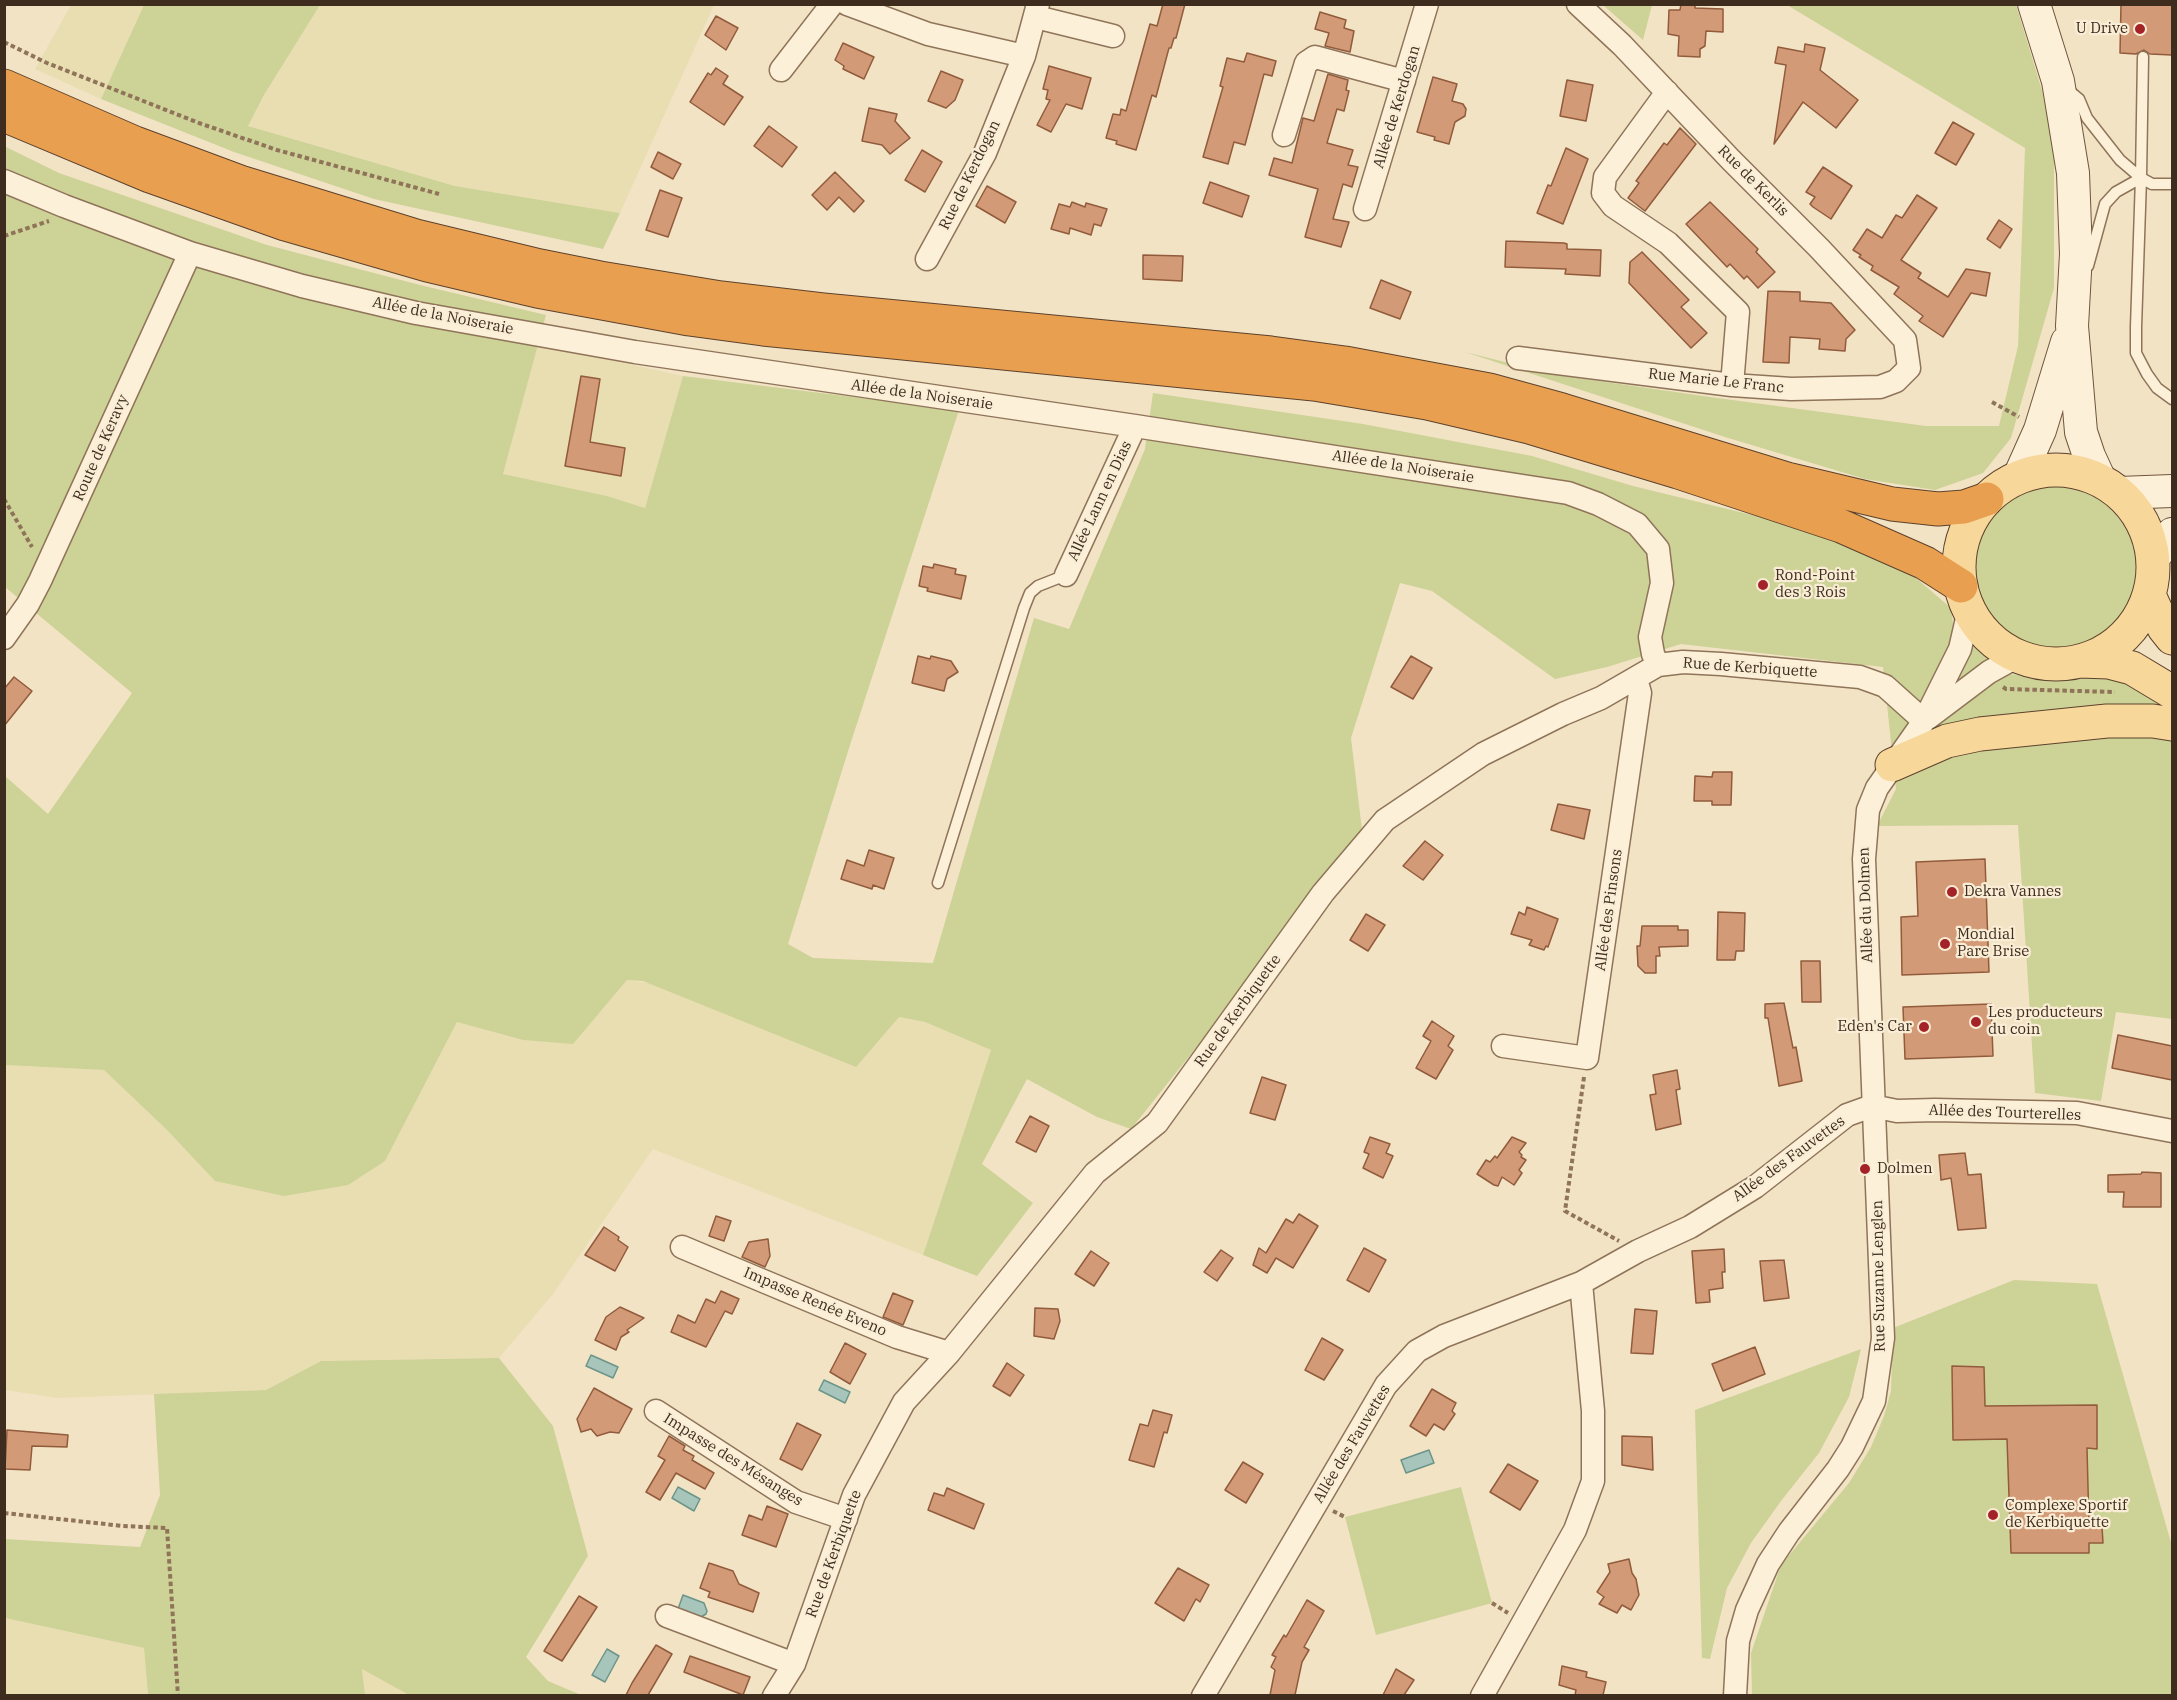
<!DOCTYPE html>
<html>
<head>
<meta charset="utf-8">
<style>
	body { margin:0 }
	#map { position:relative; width:2177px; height:1700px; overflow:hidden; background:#f2e3c5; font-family:"IBM Plex Serif",serif }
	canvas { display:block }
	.frame { position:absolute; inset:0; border:6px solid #3e2c1e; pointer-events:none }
</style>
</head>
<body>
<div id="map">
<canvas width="2177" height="1700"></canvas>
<div class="frame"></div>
</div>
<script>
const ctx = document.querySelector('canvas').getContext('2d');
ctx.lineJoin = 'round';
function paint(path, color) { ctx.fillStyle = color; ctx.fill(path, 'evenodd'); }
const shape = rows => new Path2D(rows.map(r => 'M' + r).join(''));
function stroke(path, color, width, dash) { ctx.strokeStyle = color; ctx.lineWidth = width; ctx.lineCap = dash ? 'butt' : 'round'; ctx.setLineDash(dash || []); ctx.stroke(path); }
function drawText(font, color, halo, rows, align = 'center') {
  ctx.font = font + ' "IBM Plex Serif",serif'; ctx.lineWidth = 4.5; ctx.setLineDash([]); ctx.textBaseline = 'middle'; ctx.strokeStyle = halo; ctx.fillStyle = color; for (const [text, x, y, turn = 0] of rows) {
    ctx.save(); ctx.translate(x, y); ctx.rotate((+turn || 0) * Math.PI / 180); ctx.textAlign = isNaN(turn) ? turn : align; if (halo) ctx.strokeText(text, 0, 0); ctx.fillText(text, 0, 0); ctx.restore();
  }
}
paint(shape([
	[71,5,144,5,101,99,35,69],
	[320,5,714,5,620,213,455,186,248,126,264,95],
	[538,344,683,376,645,508,607,496,503,474],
	[627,980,899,1017,925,1022,991,1050,923,1255,653,1149,553,1294,499,1358,321,1361,266,1390,57,1398,5,1390,4,1065,104,1070,167,1130,215,1180,385,1161,457,1022,523,1040,573,1043],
	[5,1618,144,1648,148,1695,5,1696],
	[362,1668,409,1695,365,1695]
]), '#e9deb1');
paint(shape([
	[144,5,320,5,264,95,248,126,455,186,620,213,603,249,374,199,234,152,101,99],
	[1603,5,1652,5,1643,40],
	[1787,5,2016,5,2054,130,2054,288,2011,438,1983,473,1935,490,1865,479,1725,437,1465,352,1557,375,1710,397,1926,426,1999,426,2018,346,2025,148],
	[4,146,59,173,267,245,420,285,546,315,503,474,607,496,645,508,683,376,959,410,850,745,788,944,813,958,933,963,1034,618,1069,629,1145,449,1153,393,1363,424,1532,456,1633,486,1793,525,1910,573,1951,608,1953,623,1979,651,2010,674,2050,679,2112,675,2172,707,2172,1019,2116,1012,2101,1101,2035,1093,2018,825,1877,826,1896,789,1883,667,1681,644,1607,667,1555,679,1432,591,1400,583,1351,738,1362,830,1199,1044,1131,1129,1097,1117,1027,1079,982,1164,1033,1203,977,1276,923,1255,991,1050,925,1022,899,1017,856,1067,643,981,627,980,573,1044,523,1040,457,1022,385,1161,348,1185,284,1196,215,1181,167,1130,104,1070,5,1065,5,776,48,814,132,693,5,587],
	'1974 568a81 81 0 1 1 162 0a81 81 0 1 1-162 0Z',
	[2014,1280,2097,1284,2172,1546,2172,1695,1752,1695,1751,1653,1781,1565,1849,1483,1871,1447,1884,1416,1891,1391,1893,1328],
	[1861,1349,1849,1397,1819,1453,1781,1501,1751,1543,1727,1588,1710,1659,1702,1658,1695,1410],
	[499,1358,553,1426,588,1556,526,1657,548,1681,581,1695,409,1695,362,1669,365,1695,148,1695,144,1648,5,1618,5,1539,140,1547,160,1495,154,1394,266,1390,321,1361],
	[1461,1487,1492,1603,1376,1635,1345,1517]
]), '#cdd297');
const water = shape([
	[591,1355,618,1367,613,1378,586,1366,591,1355],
	[824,1380,850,1392,845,1403,819,1390,824,1380],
	[1429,1450,1434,1463,1406,1473,1401,1460,1429,1450],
	[678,1487,700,1499,694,1511,672,1498,678,1487],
	[683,1595,704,1603,707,1611,706,1614,701,1617,678,1609,683,1595],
	[607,1649,619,1656,605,1682,592,1675,607,1649]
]);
paint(water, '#a7c5bb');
stroke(water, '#6c9589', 1.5);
const building = shape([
	[1163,4,1185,4,1176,38,1174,38,1171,48,1169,48,1156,97,1152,95,1136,150,1116,144,1117,141,1106,138,1113,114,1120,115,1121,109,1126,111,1150,24,1157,26,1163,4],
	[1681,4,1695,4,1695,8,1723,9,1723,32,1706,31,1705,46,1700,49,1700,57,1678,56,1679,36,1668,34,1669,10,1680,10,1681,4],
	[2121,4,2172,4,2172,55,2150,54,2144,50,2136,54,2120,53,2121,4],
	[1320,12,1346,20,1344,28,1354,31,1350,52,1325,46,1329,33,1315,29,1320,12],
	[716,16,738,28,726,50,705,35,716,16],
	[843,43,874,57,864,79,843,69,844,66,835,60,843,43],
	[1805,44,1825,48,1820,70,1858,100,1836,128,1803,102,1774,144,1786,65,1775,63,1778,47,1804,52,1805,44],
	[1247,53,1276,61,1272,76,1264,74,1245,145,1234,142,1228,164,1203,157,1223,87,1220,86,1227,58,1244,62,1247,53],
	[1049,66,1091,78,1082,109,1066,104,1051,132,1037,125,1050,100,1046,99,1048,90,1043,89,1049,66],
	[716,68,728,76,723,84,743,97,724,125,690,102,708,73,711,75,716,68],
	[941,71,963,80,955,100,946,108,928,101,941,71],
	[1328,74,1348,80,1346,90,1349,91,1344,111,1337,109,1327,143,1353,150,1348,165,1358,167,1352,187,1343,184,1333,219,1349,222,1341,247,1305,237,1318,189,1269,175,1274,158,1292,163,1303,118,1314,121,1328,74],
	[1433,77,1457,84,1452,101,1463,104,1466,109,1465,116,1455,122,1449,144,1434,140,1435,137,1417,132,1433,77],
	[1567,80,1593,85,1586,121,1560,116,1567,80],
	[869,108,897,114,895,121,910,138,890,154,882,145,862,141,869,108],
	[1953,122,1974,134,1956,165,1935,153,1953,122],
	[769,126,797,147,782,167,754,146,769,126],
	[1680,128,1696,144,1645,211,1628,198,1639,183,1636,181,1664,143,1667,145,1680,128],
	[1566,148,1588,159,1563,224,1537,213,1548,185,1551,186,1566,148],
	[922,150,942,162,925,192,905,180,922,150],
	[658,152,681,164,673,179,651,167,658,152],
	[1823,167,1852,186,1831,219,1813,207,1810,204,1815,197,1806,192,1823,167],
	[835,172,864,201,854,212,839,197,827,210,812,195,835,172],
	[1210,182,1249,196,1242,217,1203,203,1210,182],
	[987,186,1016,202,1005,223,976,206,987,186],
	[660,190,682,198,668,237,646,230,660,190],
	[1917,195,1937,208,1901,260,1921,273,1918,278,1948,297,1966,269,1990,273,1986,296,1971,293,1943,337,1919,321,1923,316,1894,294,1899,287,1871,270,1873,266,1859,257,1861,255,1853,250,1867,229,1882,238,1896,215,1902,218,1917,195],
	[1072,202,1085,207,1086,203,1107,209,1101,226,1094,224,1091,235,1070,228,1069,234,1051,229,1059,204,1070,207,1072,202],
	[1710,202,1758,249,1756,252,1775,272,1758,288,1747,276,1744,279,1730,264,1727,267,1686,224,1710,202],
	[1999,220,2012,229,2000,248,1987,239,1999,220],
	[1506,241,1564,243,1567,244,1567,249,1601,250,1600,276,1565,274,1566,269,1505,267,1506,241],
	[1642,252,1689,300,1681,307,1707,333,1691,348,1629,283,1630,262,1642,252],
	[1143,255,1183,256,1182,281,1143,279,1143,255],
	[1381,280,1411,292,1400,319,1370,308,1381,280],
	[1768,291,1800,292,1800,301,1831,303,1855,330,1846,339,1845,351,1819,349,1820,339,1790,337,1789,363,1763,362,1768,291],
	[581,376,600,379,590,442,625,448,621,476,565,466,581,376],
	[934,564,956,569,955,574,966,576,961,599,927,591,928,588,919,586,923,566,933,568,934,564],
	[918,656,930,659,931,656,951,661,958,672,947,679,944,691,912,683,918,656],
	[1411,656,1432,668,1413,699,1391,687,1411,656],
	[14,677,32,691,4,726,4,689,14,677],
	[1713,772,1732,772,1731,805,1712,805,1712,801,1694,801,1695,776,1712,777,1713,772],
	[1558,804,1590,810,1584,839,1551,830,1558,804],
	[1425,841,1443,855,1423,880,1403,866,1425,841],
	[869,850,894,858,884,889,873,885,872,889,841,879,847,860,864,866,869,850],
	[1985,859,1989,972,1902,975,1901,917,1918,916,1916,862,1985,859],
	[1527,907,1558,919,1548,947,1546,946,1544,950,1529,945,1532,940,1511,934,1519,912,1525,915,1527,907],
	[1718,912,1745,913,1744,951,1736,951,1735,960,1717,960,1718,912],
	[1366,914,1385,925,1368,951,1350,940,1366,914],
	[1642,926,1678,926,1678,930,1688,930,1688,946,1659,947,1660,956,1656,956,1656,973,1645,973,1638,966,1637,946,1640,946,1642,926],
	[1801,961,1820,961,1821,1002,1802,1002,1801,961],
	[1784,1003,1793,1048,1796,1047,1802,1081,1779,1086,1768,1018,1765,1018,1765,1004,1784,1003],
	[1991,1004,1993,1056,1905,1059,1903,1007,1991,1004],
	[1432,1021,1454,1036,1448,1046,1453,1050,1436,1079,1416,1068,1431,1041,1423,1036,1432,1021],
	[2118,1035,2172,1046,2172,1080,2112,1068,2118,1035],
	[1677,1070,1680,1089,1676,1090,1681,1124,1656,1130,1650,1095,1656,1094,1653,1075,1677,1070],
	[1262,1077,1286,1085,1275,1120,1250,1113,1262,1077],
	[1030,1116,1049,1126,1036,1152,1016,1142,1030,1116],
	[1370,1137,1390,1144,1386,1153,1393,1156,1383,1178,1363,1168,1369,1154,1364,1152,1370,1137],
	[1512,1137,1526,1143,1519,1152,1522,1155,1521,1157,1526,1160,1519,1170,1522,1173,1514,1185,1502,1177,1498,1186,1494,1185,1477,1174,1486,1160,1490,1162,1495,1156,1497,1158,1512,1137],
	[1965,1153,1968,1175,1981,1174,1986,1228,1958,1230,1951,1178,1941,1180,1939,1155,1965,1153],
	[2142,1172,2161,1173,2161,1207,2123,1207,2124,1192,2108,1192,2108,1175,2141,1174,2142,1172],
	[1299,1214,1318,1226,1293,1268,1276,1258,1267,1273,1253,1265,1259,1248,1266,1253,1286,1219,1293,1223,1299,1214],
	[716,1216,731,1221,724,1241,709,1236,716,1216],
	[604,1227,619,1237,618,1240,628,1247,615,1271,585,1255,604,1227],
	[768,1239,770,1256,765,1267,742,1257,749,1242,768,1239],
	[1364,1248,1386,1260,1369,1292,1347,1280,1364,1248],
	[1724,1249,1725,1272,1722,1272,1723,1288,1709,1290,1710,1302,1696,1303,1692,1251,1724,1249],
	[1221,1250,1233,1258,1217,1281,1204,1272,1221,1250],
	[1091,1251,1109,1263,1094,1286,1075,1274,1091,1251],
	[1784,1260,1789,1298,1764,1301,1760,1261,1784,1260],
	[721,1291,739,1299,732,1314,725,1311,706,1347,671,1332,678,1315,695,1323,706,1299,715,1303,721,1291],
	[893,1293,913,1301,903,1325,883,1317,893,1293],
	[620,1307,644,1318,627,1330,629,1332,621,1337,616,1350,595,1340,606,1317,620,1307],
	[1035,1308,1058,1309,1060,1321,1054,1339,1034,1336,1035,1308],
	[1635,1309,1657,1311,1653,1354,1631,1353,1635,1309],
	[1322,1338,1343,1350,1324,1380,1305,1370,1322,1338],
	[845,1343,866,1354,850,1384,830,1372,845,1343],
	[1755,1347,1765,1374,1723,1391,1712,1364,1755,1347],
	[1007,1363,1024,1375,1010,1396,993,1386,1007,1363],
	[1952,1366,1984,1367,1985,1406,2097,1405,2097,1449,2087,1448,2089,1526,2102,1527,2103,1543,2089,1543,2089,1553,2011,1553,2007,1439,1953,1440,1952,1366],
	[594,1388,632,1409,619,1433,610,1432,597,1436,591,1429,581,1432,577,1419,594,1388],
	[1432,1389,1456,1403,1452,1411,1455,1414,1444,1430,1434,1424,1426,1436,1410,1426,1432,1389],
	[1153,1410,1172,1415,1167,1433,1164,1432,1154,1467,1129,1460,1140,1424,1148,1426,1153,1410],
	[797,1423,821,1435,802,1470,780,1459,797,1423],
	[7,1430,68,1435,67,1447,32,1446,30,1470,5,1469,7,1430],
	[669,1436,685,1446,683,1450,694,1456,692,1460,714,1473,705,1489,676,1473,660,1500,646,1492,665,1460,658,1456,669,1436],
	[1622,1436,1652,1437,1653,1470,1622,1465,1622,1436],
	[1243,1462,1263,1474,1246,1503,1225,1490,1243,1462],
	[1508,1464,1538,1481,1520,1510,1490,1492,1508,1464],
	[947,1488,984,1504,974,1529,928,1510,934,1493,944,1496,947,1488],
	[767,1506,788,1514,776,1547,742,1535,749,1515,762,1520,767,1506],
	[1629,1559,1632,1573,1636,1579,1639,1595,1631,1610,1622,1605,1617,1613,1599,1604,1604,1597,1597,1592,1610,1572,1608,1564,1629,1559],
	[709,1563,733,1571,739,1584,759,1593,753,1612,708,1597,710,1592,700,1588,709,1563],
	[1178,1568,1209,1585,1200,1602,1196,1599,1184,1621,1155,1603,1178,1568],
	[579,1596,597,1607,562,1661,544,1651,579,1596],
	[1307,1600,1324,1611,1304,1647,1309,1650,1302,1662,1295,1695,1270,1695,1275,1670,1271,1667,1276,1657,1272,1655,1284,1635,1286,1637,1307,1600],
	[656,1645,672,1654,648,1695,626,1695,632,1683,656,1645],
	[690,1656,750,1677,743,1695,684,1672,690,1656],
	[1562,1666,1587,1672,1586,1677,1606,1682,1603,1695,1575,1695,1576,1690,1559,1685,1562,1666],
	[1396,1669,1414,1680,1404,1695,1383,1695,1396,1669]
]);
paint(building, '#d39a77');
stroke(building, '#915b3c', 1.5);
const lane = shape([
	[2067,89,2079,99,2087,118,2120,160,2141,178,2116,192,2105,204,2088,266],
	[2141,178,2143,57],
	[2172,184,2152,184,2141,178,2136,327,2136,353,2147,374,2157,388,2172,399],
	[938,883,1024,608,1030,593,1038,586,1066,575]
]);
const street = shape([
	[847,4,928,34,1024,56],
	[1036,17,1113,36],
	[781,70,832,4],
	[1667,92,1605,177,1603,193,1613,206,1668,243,1738,312,1732,385],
	[1284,135,1306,63,1315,57,1404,81],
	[4,181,64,206,190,253,302,286,416,313,635,352,1135,426,1568,493,1598,504,1637,524,1658,549,1662,583,1650,637,1653,654,1658,665],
	[1365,209,1427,4],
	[927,259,985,153,1024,56,1038,4],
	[1518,358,1732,385,1791,389,1880,387,1896,381,1909,368,1905,340,1819,248,1731,160,1622,45,1578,4],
	[1066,575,1135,426],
	[4,638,28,604,40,581,190,253],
	[1928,718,1989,672,2018,656],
	[1503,1046,1587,1058,1640,693,1636,679],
	[1872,1106,1897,1111,1935,1110,2077,1113,2172,1131],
	[682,1247,897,1337,949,1353],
	[656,1411,796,1502,846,1519],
	[667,1616,794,1664],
	[774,1696,794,1664,854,1495,904,1402,949,1353,1095,1173,1157,1123,1323,893,1385,820,1483,754,1563,714,1601,698,1658,665,1683,662,1721,664,1860,677,1885,686,1924,721],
	[1203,1696,1386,1385,1417,1351,1444,1336,1581,1283,1638,1251,1690,1227,1755,1187,1847,1115,1872,1106],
	[1482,1696,1575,1530,1593,1481,1593,1411,1581,1283],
	[1735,1696,1738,1641,1747,1610,1768,1564,1789,1532,1838,1469,1852,1447,1874,1401,1883,1338,1864,859,1868,810,1877,788,1924,721,1960,649,1969,610]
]);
const secondary = shape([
	[2034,4,2058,81,2073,173,2076,254,2072,326,2081,432,2089,456,2100,480],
	[2019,477,2040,430,2067,342],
	[2119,493,2172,491],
	[2153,558,2172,534]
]);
const primary = shape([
	'1959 567a97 97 0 1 1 194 0a97 97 0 1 1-194 0Z',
	[2149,595,2164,628,2172,638],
	[2080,661,2109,662,2132,668,2172,692],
	[1892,765,1947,741,1980,734,2107,721,2153,721,2172,724]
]);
const highway = shape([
	[4,86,135,143,240,182,416,236,540,266,600,278,721,298,823,310,1271,353,1345,363,1489,390,1562,410,1787,479,1892,504,1938,509,1964,507,1987,499],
	[4,115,150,176,285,224,427,265,537,291,689,319,763,329,1314,384,1427,403,1529,427,1678,472,1841,526,1925,563,1961,586]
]);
stroke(lane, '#8f7459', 13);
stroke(street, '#8f7459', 25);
stroke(secondary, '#71553c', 34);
stroke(primary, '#5d422d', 35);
stroke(highway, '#5d422d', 35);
stroke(shape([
	[4,42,47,63,199,123,277,150,439,194],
	[4,236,49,221],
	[1992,402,2019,417],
	[4,499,32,547],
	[2003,687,2006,689,2115,692],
	[1584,1077,1565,1211,1619,1241],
	[1333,1511,1345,1517],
	[4,1513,123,1526,167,1528,178,1696],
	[1492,1603,1508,1613]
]), '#8f7459', 4, [4.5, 3]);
stroke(lane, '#fcf0d9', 10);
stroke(street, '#fcf0d9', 22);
stroke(secondary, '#fcf0d9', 32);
stroke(primary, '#f8d79a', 33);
stroke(highway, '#e89f4f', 33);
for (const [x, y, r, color] of [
	[2140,29,6,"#a42329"],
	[1763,585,6,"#a42329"],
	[1952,892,6,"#a42329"],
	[1945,944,6,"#a42329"],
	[1976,1022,6,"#a42329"],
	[1924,1027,6,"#a42329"],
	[1865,1169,6,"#a42329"],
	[1993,1515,6,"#a42329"]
]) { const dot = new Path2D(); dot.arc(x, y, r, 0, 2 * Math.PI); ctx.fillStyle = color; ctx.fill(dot); stroke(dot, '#f9edd5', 2); }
drawText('15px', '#3e2c1e', '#f9edd5', [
	["U Drive",2128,29,"right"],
	["Rond-Point",1775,576],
	["des 3 Rois",1775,593],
	["Dekra Vannes",1964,892],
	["Mondial",1957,935],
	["Pare Brise",1957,952],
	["Les producteurs",1988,1013],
	["du coin",1988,1030],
	["Eden's Car",1912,1027,"right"],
	["Dolmen",1877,1169],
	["Complexe Sportif",2005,1506],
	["de Kerbiquette",2005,1523]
], 'left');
drawText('15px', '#3e2c1e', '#f9edd5', [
	["Allée de Kerdogan",1397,107,-73],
	["Rue de Kerdogan",970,175,-64],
	["Rue de Kerlis",1753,181,45],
	["Allée de la Noiseraie",443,316,11],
	["Rue Marie Le Franc",1716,381,6],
	["Allée de la Noiseraie",922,395,8],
	["Route de Keravy",101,448,-66],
	["Allée de la Noiseraie",1403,467,9],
	["Allée Lann en Dias",1100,501,-65],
	["Rue de Kerbiquette",1750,668,4],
	["Allée du Dolmen",1866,905,-92],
	["Allée des Pinsons",1609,910,-82],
	["Rue de Kerbiquette",1238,1011,-54],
	["Allée des Tourterelles",2005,1113,2],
	["Allée des Fauvettes",1789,1159,-36],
	["Rue Suzanne Lenglen",1879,1276,-91],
	["Impasse Renée Eveno",815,1302,23],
	["Allée des Fauvettes",1352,1444,-59],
	["Impasse des Mésanges",733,1460,32],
	["Rue de Kerbiquette",834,1554,-70]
]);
</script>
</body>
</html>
